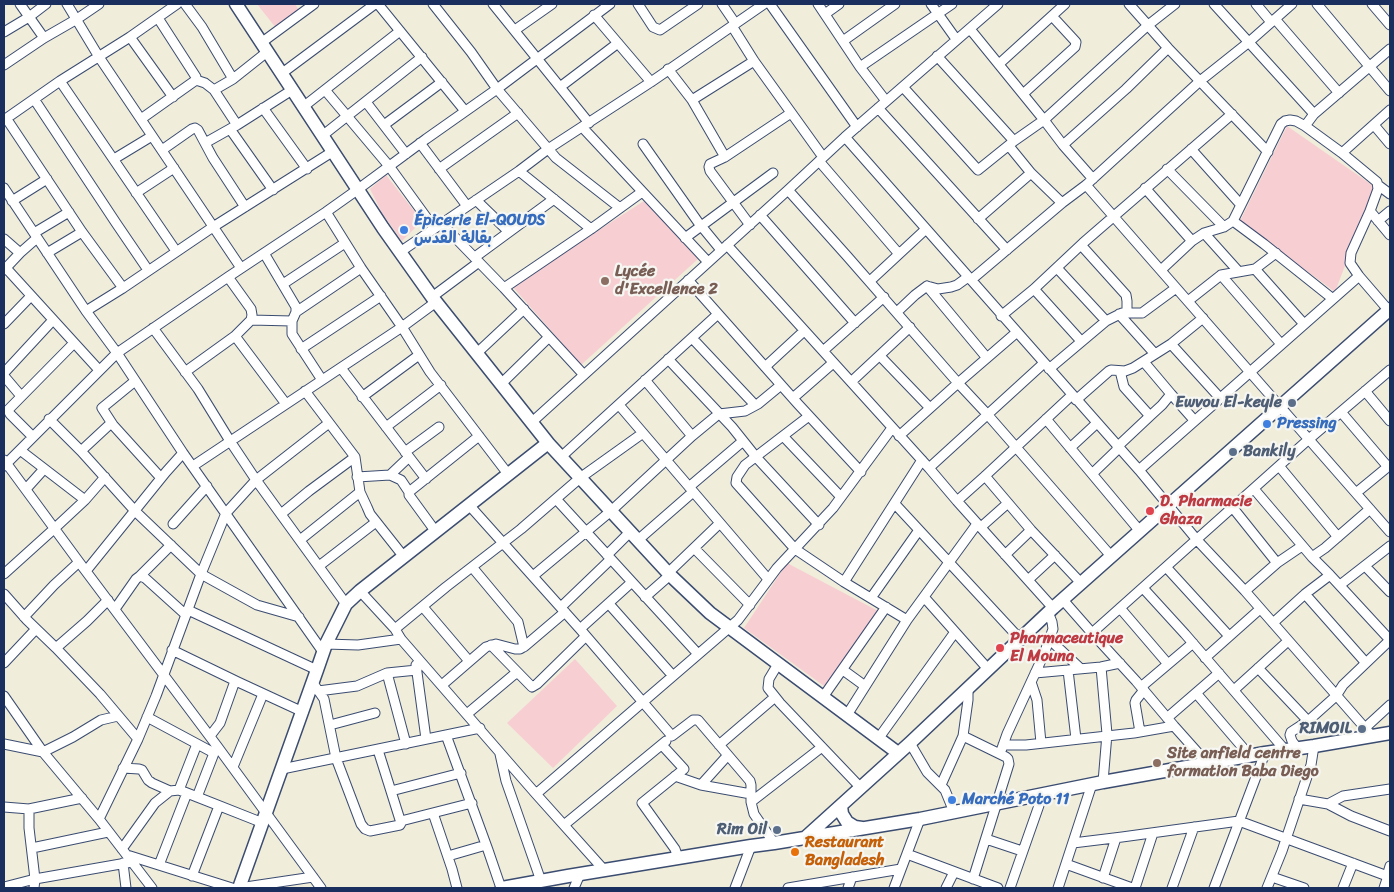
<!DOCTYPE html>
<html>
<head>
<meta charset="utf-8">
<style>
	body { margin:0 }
	#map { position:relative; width:1394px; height:892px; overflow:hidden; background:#f0eddb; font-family:Sriracha,sans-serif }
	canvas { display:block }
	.frame { position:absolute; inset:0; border:5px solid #1b2f5e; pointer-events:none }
</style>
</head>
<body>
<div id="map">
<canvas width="1394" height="892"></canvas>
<div class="frame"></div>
</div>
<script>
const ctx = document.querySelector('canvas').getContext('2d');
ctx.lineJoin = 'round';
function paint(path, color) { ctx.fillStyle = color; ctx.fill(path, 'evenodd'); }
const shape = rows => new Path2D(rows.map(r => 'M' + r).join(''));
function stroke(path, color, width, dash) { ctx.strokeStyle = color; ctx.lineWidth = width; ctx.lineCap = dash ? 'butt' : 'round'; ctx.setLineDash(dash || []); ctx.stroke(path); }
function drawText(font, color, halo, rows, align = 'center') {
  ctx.font = font + ' Sriracha,"Playpen Sans Arabic",sans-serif'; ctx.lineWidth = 4.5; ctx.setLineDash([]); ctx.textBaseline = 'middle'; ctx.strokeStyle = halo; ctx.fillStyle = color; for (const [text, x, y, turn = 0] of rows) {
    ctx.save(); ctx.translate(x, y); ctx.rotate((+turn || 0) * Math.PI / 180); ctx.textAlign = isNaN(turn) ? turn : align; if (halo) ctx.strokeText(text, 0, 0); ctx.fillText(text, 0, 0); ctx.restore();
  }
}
paint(shape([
	[257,4,295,4,299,10,276,28],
	[1287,126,1375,187,1335,292,1240,221],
	[386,175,422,221,402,241,382,213,370,189],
	[644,201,698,259,581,365,512,286],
	[787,563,880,612,831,691,744,628],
	[575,659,617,706,553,768,507,723]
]), '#f7cfd2');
const street = shape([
	[20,4,44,38],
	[67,4,99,57,241,268],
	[185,4,202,27,233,79],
	[378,4,465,111],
	[433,4,471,52,497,89,556,158,620,208],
	[493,4,589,123],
	[638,4,653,27,660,30,698,4],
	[722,4,735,23],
	[770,4,857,127],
	[818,4,860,67,886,101],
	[931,4,956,39],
	[1129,4,1168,48,1268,152],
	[1214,4,1314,114],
	[1256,4,1271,22],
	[1317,4,1390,91],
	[1372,4,1390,25],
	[825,14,839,4],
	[594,15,651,82],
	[1275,19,1339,93],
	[732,26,754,61,823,157],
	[970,29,1044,120,1063,145,1093,179],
	[515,30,552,4],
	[4,32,29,17,46,4],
	[130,37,173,97],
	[843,41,895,4],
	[261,43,314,4],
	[937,56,1014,141],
	[999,64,1065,4],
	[4,65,44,38,77,19,99,4],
	[860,67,952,4],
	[668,69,692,100,725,157],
	[281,74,375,4],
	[196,80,205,83,214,90,237,125],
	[60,81,176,251],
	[560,87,618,43],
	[903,87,978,170,1014,141,1044,120,1147,26,1175,4],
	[214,90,233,79,267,52],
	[325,90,389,166,434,228],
	[1023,94,1075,47,1076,42,1052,16],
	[34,99,116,223,148,270],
	[692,100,754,61],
	[366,102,406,154],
	[303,107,400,31],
	[263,108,307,169],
	[878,108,1007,250],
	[6,118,82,232,123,288],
	[141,119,196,80,196,77,158,18],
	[4,120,60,81,130,37,177,4],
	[384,125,442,82],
	[1374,125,1390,144],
	[1305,126,1314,114,1390,49],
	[583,128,708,262],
	[230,129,273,190],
	[322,136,422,57],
	[845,137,1139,470,1197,540,1245,591,1372,736],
	[205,143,237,125,292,90],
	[420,143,467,206],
	[643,144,698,222,721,250],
	[1063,145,1126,89,1168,48],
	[1009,146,1031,173,1062,203],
	[1191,149,1241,205],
	[162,150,192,129,195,128,198,130,213,158,245,207],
	[1342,153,1390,110],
	[114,159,152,136],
	[819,161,899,254],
	[439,169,518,113],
	[1167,169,1224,227],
	[519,171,591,229],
	[1086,185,1390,532],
	[1378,185,1390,194],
	[4,188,86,311,117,353,183,453,323,652],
	[1145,188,1192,241],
	[788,190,847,256,958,383,987,414,1111,556],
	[136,193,174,168],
	[476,200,509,232],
	[12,201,47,179],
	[1370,211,1390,235],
	[326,212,361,268,402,327,430,372,508,474],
	[760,215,855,323],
	[978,219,1031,173],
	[1233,221,1264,244,1333,299],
	[1378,221,1390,211],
	[441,223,504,288,584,375],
	[750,225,710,171,709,167,710,164,725,157,791,113],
	[34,233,69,212],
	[1204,233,1239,272],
	[685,238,773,173],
	[4,239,20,253],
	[727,245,929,468,957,501,1053,608],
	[1081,245,1126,295,1127,301,1127,313],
	[400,252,519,171,548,149,651,82,764,4],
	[47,253,82,232],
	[264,253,296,307,296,312,292,321,292,334,322,380],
	[475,257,554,199],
	[6,268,99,370],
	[1057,268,1106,321],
	[1255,269,1304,324],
	[4,270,20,253,37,238],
	[1161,270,1192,241,1204,233,1224,227,1233,221,1281,124,1285,121,1290,120,1296,121,1305,126,1342,153,1377,182,1378,189,1370,211,1351,253,1350,263,1359,276,1390,312],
	[1221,275,1281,344],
	[688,280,798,404,861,472],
	[971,280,1062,203,1086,185,1200,81,1249,42,1292,4],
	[870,281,926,229],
	[283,284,345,243],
	[927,286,987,358],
	[504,288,591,229,642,192],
	[1034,289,1081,341],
	[432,297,479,262],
	[1188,301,1221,275,1255,269,1276,253],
	[86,311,123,288,213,227,332,152],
	[296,312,361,268],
	[897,312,915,295,927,286,938,289,951,287,957,285,968,277],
	[1119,314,1155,354],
	[1001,316,1034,289,1083,243,1232,114],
	[251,320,292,321],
	[4,324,31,296],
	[153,328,198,389,230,441,256,480,346,604],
	[235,336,286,404],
	[692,338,755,405],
	[1171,344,1220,398],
	[301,349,381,296],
	[823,351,884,297],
	[477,353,524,309],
	[880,356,930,408],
	[668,359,732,427,756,457,819,525],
	[1144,362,1171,394,1162,405,1150,416],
	[765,367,804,331],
	[341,368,426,479],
	[1049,369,1106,321,1122,313,1142,313,1176,288],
	[185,372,235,336,251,320,252,315,251,309,228,277],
	[4,373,53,320],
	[4,376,21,396],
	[645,380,692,436],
	[851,382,910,327],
	[501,384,549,337],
	[305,391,355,457,360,492,367,507,370,514,404,557],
	[1365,391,1390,421],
	[1171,394,1194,420],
	[362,397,419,355],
	[793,398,833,363],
	[1076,400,1109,371,1111,370,1125,371,1133,368,1171,344,1203,318],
	[619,405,768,579],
	[1341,412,1388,467],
	[809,416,745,465,737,477,736,483,795,549,844,582,907,620],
	[49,419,81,451,135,511,201,574,257,605,299,617],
	[1046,419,1139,530],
	[532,422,788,190,845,137,998,4],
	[113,425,102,408,135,381],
	[386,427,441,385],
	[783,436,841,497],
	[899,436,958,383,1017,332],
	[33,437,10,414,8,410,74,343],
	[1117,447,1150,416,1124,387,1120,371],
	[1070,448,1097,423],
	[20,450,85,500],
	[81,451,109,425,113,425,161,478],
	[405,452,439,427],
	[561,457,718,314],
	[4,460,79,562,217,746,321,888],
	[4,466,117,353,228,277,326,212,357,190,426,139,497,89,610,4],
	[193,466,402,327,436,302],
	[1279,466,1338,537],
	[929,468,1044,363],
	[1139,470,1359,276],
	[1092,474,1119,448],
	[390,475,409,457],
	[985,476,1031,530,1081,583],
	[357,477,390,475,401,480,409,492,409,495,436,532],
	[689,487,743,441],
	[26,489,44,469],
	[1254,489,1312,557,1330,575,1390,640],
	[409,492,479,436],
	[1356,493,1390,465],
	[556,499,698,654],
	[957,501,985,476,1072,395],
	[895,504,1020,639],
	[469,505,580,629,672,736,693,720,698,720,750,781,751,785,751,802,754,814,774,843],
	[1233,508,1277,563],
	[281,514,309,491,355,457],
	[173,524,207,486],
	[981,527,1008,503],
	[300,540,360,492],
	[638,540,693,492],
	[694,548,750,605],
	[607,555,630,532],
	[1005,555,1031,530],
	[1312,557,1325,548,1370,509],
	[319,566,376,522],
	[1365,566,1390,592],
	[472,567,518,622,524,647],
	[1166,567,1229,636],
	[86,571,166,472,183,453],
	[668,573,720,523],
	[4,574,55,528,85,500,105,477],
	[140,576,171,545],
	[533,576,611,511,692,436,715,417,719,414,745,411,758,404,781,385],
	[1028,580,1055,555],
	[844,582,922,460],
	[1340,585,1390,546],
	[1143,588,1185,634,1285,750],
	[360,591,395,629,401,639,536,794,605,871],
	[1245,591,1277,563,1302,546],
	[4,594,27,620,56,648,100,694,138,739],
	[1305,594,1366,663],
	[645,597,670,575],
	[924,597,988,669],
	[871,598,919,530],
	[1063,600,1092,633],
	[609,604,673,676],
	[423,607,469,661],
	[561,607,611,559],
	[1120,608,1168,664],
	[115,609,136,579,140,576,145,578,186,615],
	[188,610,317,670],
	[24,617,54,585,79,562],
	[1273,623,1305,594,1330,575],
	[395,629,446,587,521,529,580,478,643,433],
	[580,629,632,582],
	[1049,639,1081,669],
	[326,644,358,645,401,639],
	[491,645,532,687,537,684,586,636],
	[56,648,87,621,108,600],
	[172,650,238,682,303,712],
	[1205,658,1260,609],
	[4,663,36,629],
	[778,664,769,679,768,688,780,703,861,788],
	[416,665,426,739],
	[1101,667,1107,734,1103,782],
	[1258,668,1308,721],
	[843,670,865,686],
	[1068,670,1076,739],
	[387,673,406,744],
	[1035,673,1101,667,1120,663],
	[1031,682,1037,700,1041,743],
	[313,683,324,699,336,758,361,824,365,829,370,831,400,825,401,823,378,750],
	[442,685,486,647,496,644,515,649,520,649,525,646,565,612],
	[1141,687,1193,643],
	[1234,690,1288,641],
	[318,691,357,686,387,673,417,670],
	[1196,693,1250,756],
	[4,696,43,752,99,819,152,888],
	[823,697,886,607],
	[467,714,517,672],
	[847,715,907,620,977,524],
	[147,717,214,753],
	[1167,718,1219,673],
	[330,725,375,713],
	[1365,728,1390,705],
	[1140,732,1135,703,1136,700,1144,690],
	[446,735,488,850,501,888],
	[210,736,220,723,235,681],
	[963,736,1006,757,1008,759,1009,764,973,879],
	[878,739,955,632],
	[910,743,927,772,945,790,954,812],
	[4,744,43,752,73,737,101,720,118,716],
	[662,745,684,769,642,803,675,849,678,858],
	[719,745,775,697],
	[1003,745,1026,745,1134,733,1174,726],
	[1298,749,1292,741,1290,735,1291,732,1294,730,1308,721,1336,696,1343,685,1390,640],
	[1001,751,1007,734,1044,654,1053,629,1052,622,1048,612],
	[500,754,506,781,541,881],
	[1207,763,1174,726,1136,681,1092,633,1309,439,1390,370],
	[233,767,263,694],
	[123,768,139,769,142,770,148,780,152,783,170,791],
	[282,769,480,728],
	[675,776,701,785,751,794],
	[701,785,728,755],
	[941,785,963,736,968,700,968,688],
	[179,790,197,744],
	[391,791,461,773],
	[536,794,738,620,777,568,833,508,892,428],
	[197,797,216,748],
	[1299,799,1328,804,1343,796,1390,789],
	[751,802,822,747],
	[1328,804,1351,816,1390,831],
	[4,807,29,809,82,798],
	[29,809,29,828,35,879,34,888],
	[433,813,452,869,457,888],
	[99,819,138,739,156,696,201,574,226,513,256,480,329,423],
	[401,821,472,803],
	[564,825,666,741],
	[986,839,1022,851],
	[1073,843,1122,837,1239,821,1390,877],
	[32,848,108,832],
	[122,849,155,803,170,791,179,790,187,793,263,823],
	[907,854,998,888],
	[127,855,232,888],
	[448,856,486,845],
	[123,863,126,888],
	[1066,864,1132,888],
	[159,865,187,793],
	[192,876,219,806],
	[1387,876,1390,866],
	[1272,877,1304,888],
	[1103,878,1116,838],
	[4,887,35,879,132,862],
	[239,888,313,877],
	[574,888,580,874],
	[735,888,751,846],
	[788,888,901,869],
	[848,888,852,877],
	[894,888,920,819],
	[946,888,954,872],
	[1010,888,1043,794],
	[1058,888,1092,784],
	[1135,888,1153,833],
	[1172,888,1194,827],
	[1214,888,1265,753],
	[1267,888,1282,851,1311,765,1314,746],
	[1343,888,1353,863],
	[1384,888,1388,876]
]);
const secondary = shape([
	[236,4,383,228,432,297,548,443,670,575,710,613,898,753],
	[841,806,842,814,847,822,855,827,862,828],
	[806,837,910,743,1053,608,1390,309],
	[239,888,317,670,326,644,346,604,360,591,548,443],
	[502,888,568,876,751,846,774,843,920,819,1103,782,1265,753,1314,746,1390,733]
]);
stroke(street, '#3b4c71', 11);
stroke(secondary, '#3b4c71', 15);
stroke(street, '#fff', 9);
stroke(secondary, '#fff', 12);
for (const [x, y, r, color] of [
	[404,230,5,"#3f7fe0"],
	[605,281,5,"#8d6e63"],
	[1292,403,5,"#5c6f8a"],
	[1267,424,5,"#3f7fe0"],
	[1233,452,5,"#5c6f8a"],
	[1150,511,5,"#e0444e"],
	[1000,648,5,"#e0444e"],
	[1362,729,5,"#5c6f8a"],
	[1157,763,5,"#8d6e63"],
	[952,800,5,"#3f7fe0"],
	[777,830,5,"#5c6f8a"],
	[795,852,5,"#e8710a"]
]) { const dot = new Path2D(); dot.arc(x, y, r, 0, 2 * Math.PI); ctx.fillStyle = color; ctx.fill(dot); stroke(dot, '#f6f6f2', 2); }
drawText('bold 16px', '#366cbe', '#f6f6f2', [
	["Épicerie El-QOUDS",414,221],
	["بقالة القدس",414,239],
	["Pressing",1277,424],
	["Marché Poto 11",962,800]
], 'left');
drawText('bold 16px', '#785e54', '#f6f6f2', [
	["Lycée",615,272],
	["d'Excellence 2",615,290],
	["Site anfield centre",1167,754],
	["formation Baba Diego",1167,772]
], 'left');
drawText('bold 16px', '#4e5e75', '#f6f6f2', [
	["Ewvou El-keyle",1282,403],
	["Bankily",1243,452,"left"],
	["RIMOIL",1352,729],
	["Rim Oil",767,830]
], 'right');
drawText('bold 16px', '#be3a42', '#f6f6f2', [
	["D. Pharmacie",1160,502],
	["Ghaza",1160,520],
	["Pharmaceutique",1010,639],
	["El Mouna",1010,657]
], 'left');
drawText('bold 16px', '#c56008', '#f6f6f2', [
	["Restaurant",805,843],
	["Bangladesh",805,861]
], 'left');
</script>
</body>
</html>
